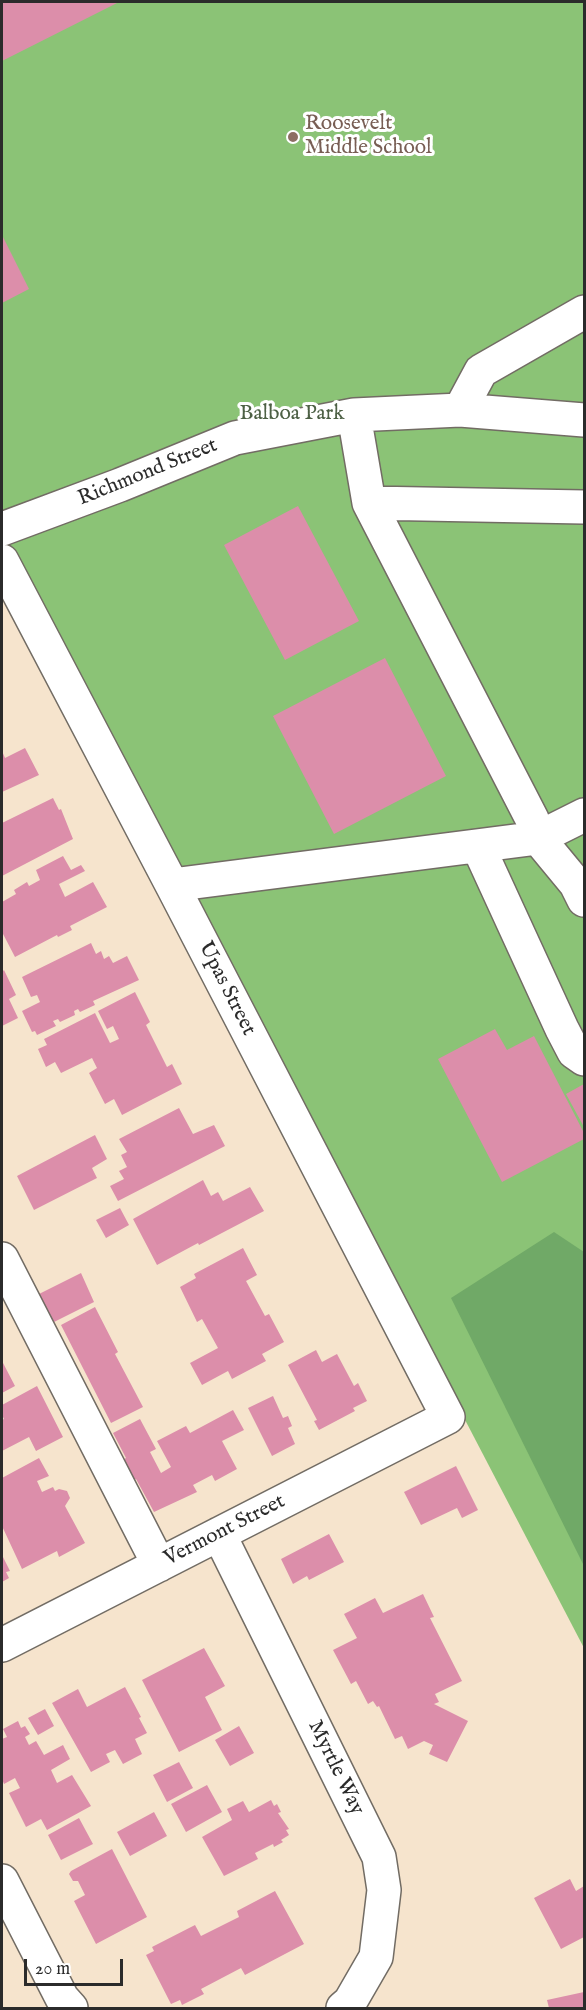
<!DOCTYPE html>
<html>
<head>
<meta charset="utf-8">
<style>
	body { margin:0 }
	#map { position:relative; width:586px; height:2010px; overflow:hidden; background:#f6e4cd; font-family:"IM FELL English",serif }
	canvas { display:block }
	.frame { position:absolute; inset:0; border:3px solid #2b2b2b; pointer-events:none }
	.scale { position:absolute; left:24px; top:1959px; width:99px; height:27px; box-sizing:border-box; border:3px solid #2b2b2b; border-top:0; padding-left:8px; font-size:18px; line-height:21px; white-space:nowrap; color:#2b2b2b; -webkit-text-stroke:4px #fff; paint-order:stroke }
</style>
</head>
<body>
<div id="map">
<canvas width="586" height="2010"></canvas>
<div class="frame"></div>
<div class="scale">20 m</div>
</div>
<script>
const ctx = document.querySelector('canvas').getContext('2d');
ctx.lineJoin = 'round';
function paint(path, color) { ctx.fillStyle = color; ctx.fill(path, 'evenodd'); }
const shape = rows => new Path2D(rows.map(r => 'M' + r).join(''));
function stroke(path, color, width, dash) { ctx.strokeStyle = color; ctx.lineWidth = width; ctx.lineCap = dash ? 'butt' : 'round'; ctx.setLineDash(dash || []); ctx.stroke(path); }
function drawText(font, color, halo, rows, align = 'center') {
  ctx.font = font + ' "IM FELL English",serif'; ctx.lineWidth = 6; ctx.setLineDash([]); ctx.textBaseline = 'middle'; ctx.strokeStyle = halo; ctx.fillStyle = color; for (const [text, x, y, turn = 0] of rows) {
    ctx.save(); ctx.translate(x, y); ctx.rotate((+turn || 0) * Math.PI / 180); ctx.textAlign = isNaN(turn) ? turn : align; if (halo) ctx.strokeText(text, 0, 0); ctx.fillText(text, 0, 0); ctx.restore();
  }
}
paint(shape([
	[2,2,584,2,584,1648,2,532]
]), '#8bc376');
paint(shape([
	[554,1232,584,1252,584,1566,451,1298]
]), '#70a967');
paint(shape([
	[2,2,119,2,2,61],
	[2,235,29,289,2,303],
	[298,506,359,621,285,660,224,545],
	[385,658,446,776,334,834,273,716],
	[25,748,39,775,2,792,2,751,5,758],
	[53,798,59,810,61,809,73,839,2,876,2,823],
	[63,856,71,870,81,865,85,871,59,884,65,897,93,882,107,907,70,926,72,930,58,937,57,935,15,957,2,932,2,902,16,894,14,890,27,882,29,886,40,880,36,870],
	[91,943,96,954,101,951,104,959,109,956,113,963,127,956,139,980,93,1001,95,1005,80,1012,78,1009,74,1011,75,1015,60,1022,58,1019,53,1021,56,1026,37,1035,35,1031,32,1032,22,1011,40,1002,37,995,31,997,22,977],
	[4,970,16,995,9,999,18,1018,2,1026,2,972],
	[135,992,150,1022,146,1025,167,1067,172,1064,182,1084,122,1115,114,1099,105,1104,89,1073,97,1068,92,1058,61,1073,55,1062,46,1067,38,1049,47,1045,44,1039,95,1013,110,1043,119,1039,113,1026,107,1029,98,1011],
	[495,1029,507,1050,534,1036,584,1133,584,1139,502,1182,438,1059],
	[584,1084,584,1127,566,1094],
	[179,1108,193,1134,214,1125,225,1146,118,1201,110,1186,124,1179,119,1171,127,1167,121,1155,127,1152,119,1139],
	[95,1135,107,1159,92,1168,97,1178,34,1210,17,1176],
	[203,1180,211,1196,218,1192,223,1201,250,1187,264,1211,199,1245,198,1243,157,1265,133,1219],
	[120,1208,129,1225,106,1238,96,1220],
	[243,1248,257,1275,246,1281,265,1316,269,1314,284,1342,262,1354,266,1361,232,1379,228,1371,202,1385,190,1363,218,1348,202,1319,197,1322,180,1287,196,1278,194,1274],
	[81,1273,94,1302,52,1323,37,1295],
	[95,1307,118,1352,115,1354,143,1407,111,1423,61,1325],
	[316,1350,322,1362,337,1354,354,1386,358,1383,367,1401,353,1408,355,1411,319,1430,314,1421,317,1420,288,1365],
	[2,1361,15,1386,2,1393],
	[37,1386,63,1437,36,1451,29,1437,2,1451,2,1420,4,1419,2,1415,2,1405],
	[273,1396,283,1418,288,1416,292,1426,288,1428,295,1444,272,1456,248,1408],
	[233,1410,244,1430,222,1441,237,1469,215,1481,212,1475,193,1485,197,1492,154,1512,136,1479,134,1480,123,1460,126,1458,113,1433,140,1419,156,1449,150,1452,161,1473,171,1467,157,1441,186,1426,190,1433],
	[39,1458,49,1476,37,1481,42,1492,53,1487,55,1491,59,1489,67,1491,70,1498,65,1506,85,1543,59,1557,57,1551,22,1569,2,1526,2,1478],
	[456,1466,478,1510,462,1518,457,1508,421,1525,404,1492],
	[329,1534,344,1562,309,1580,307,1576,293,1584,281,1559],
	[2,1555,10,1571,6,1572,9,1578,2,1582],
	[423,1594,434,1617,430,1618,462,1681,435,1694,439,1702,434,1704,468,1721,447,1762,429,1754,433,1745,424,1741,408,1749,402,1736,395,1739,379,1706,377,1707,373,1701,368,1704,356,1681,351,1684,333,1650,357,1638,344,1614,375,1598,383,1613],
	[204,1648,225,1686,205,1697,222,1730,179,1752,142,1680],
	[125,1687,141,1717,139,1718,147,1733,135,1739,142,1754,123,1764,115,1750,106,1754,110,1762,91,1772,52,1703,78,1689,87,1707],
	[45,1709,54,1726,38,1735,28,1718],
	[18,1721,21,1728,25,1726,30,1734,25,1737,29,1745,36,1741,44,1755,63,1745,70,1759,51,1770,57,1783,72,1775,91,1806,47,1830,41,1819,26,1827,9,1793,20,1788,15,1778,4,1784,2,1779,2,1739,7,1737,3,1729],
	[239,1726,254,1753,230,1766,215,1740],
	[179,1762,193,1788,167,1802,153,1775],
	[207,1785,222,1812,186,1832,171,1804],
	[271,1800,274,1806,277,1804,281,1812,278,1813,289,1829,286,1830,289,1835,281,1840,283,1842,274,1847,273,1844,255,1853,258,1859,224,1876,202,1837,232,1820,227,1809,243,1801,249,1812],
	[154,1812,167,1836,130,1856,117,1832],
	[79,1818,93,1844,61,1860,48,1835],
	[112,1849,147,1917,96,1944,74,1901,85,1895,78,1881,73,1881,69,1874,71,1871],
	[570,1879,576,1891,584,1886,584,1937,561,1949,534,1898],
	[275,1891,304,1944,245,1975,241,1968,201,1989,204,1994,182,2005,180,2000,171,2004,146,1955,154,1951,152,1947,195,1925,201,1936,239,1917,237,1911],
	[584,1992,584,2008,549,2008,547,2000]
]), '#dc8eaa');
const minor = shape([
	[460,410,481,371,584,312],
	[354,415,369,503],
	[584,507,369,503,532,819,538,838,576,884,584,900],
	[2,529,120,485,235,438,354,415,460,410,584,420],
	[2,561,172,885,448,1417,2,1645],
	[478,846,562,1029,574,1052,584,1059],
	[172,885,538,838,584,815],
	[2,1259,159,1565],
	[219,1534,379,1857,384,1890,376,1957,350,2002,343,2008],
	[2,1881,62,1998,71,2008]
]);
stroke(minor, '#726c64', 36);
stroke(minor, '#fff', 33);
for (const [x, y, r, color] of [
	[293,137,6,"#8d6e63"]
]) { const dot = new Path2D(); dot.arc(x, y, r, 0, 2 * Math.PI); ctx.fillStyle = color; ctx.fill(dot); stroke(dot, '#fff', 2); }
drawText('21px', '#785e54', '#fff', [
	["Roosevelt",305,125],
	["Middle School",305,149]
], 'left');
drawText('21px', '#4d6045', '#fff', [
	["Balboa Park",292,415]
]);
drawText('21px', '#2b2b2b', '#fff', [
	["Richmond Street",148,473,-22],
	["Upas Street",226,989,63],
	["Vermont Street",225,1531,-27],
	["Myrtle Way",335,1768,64]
]);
</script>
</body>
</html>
